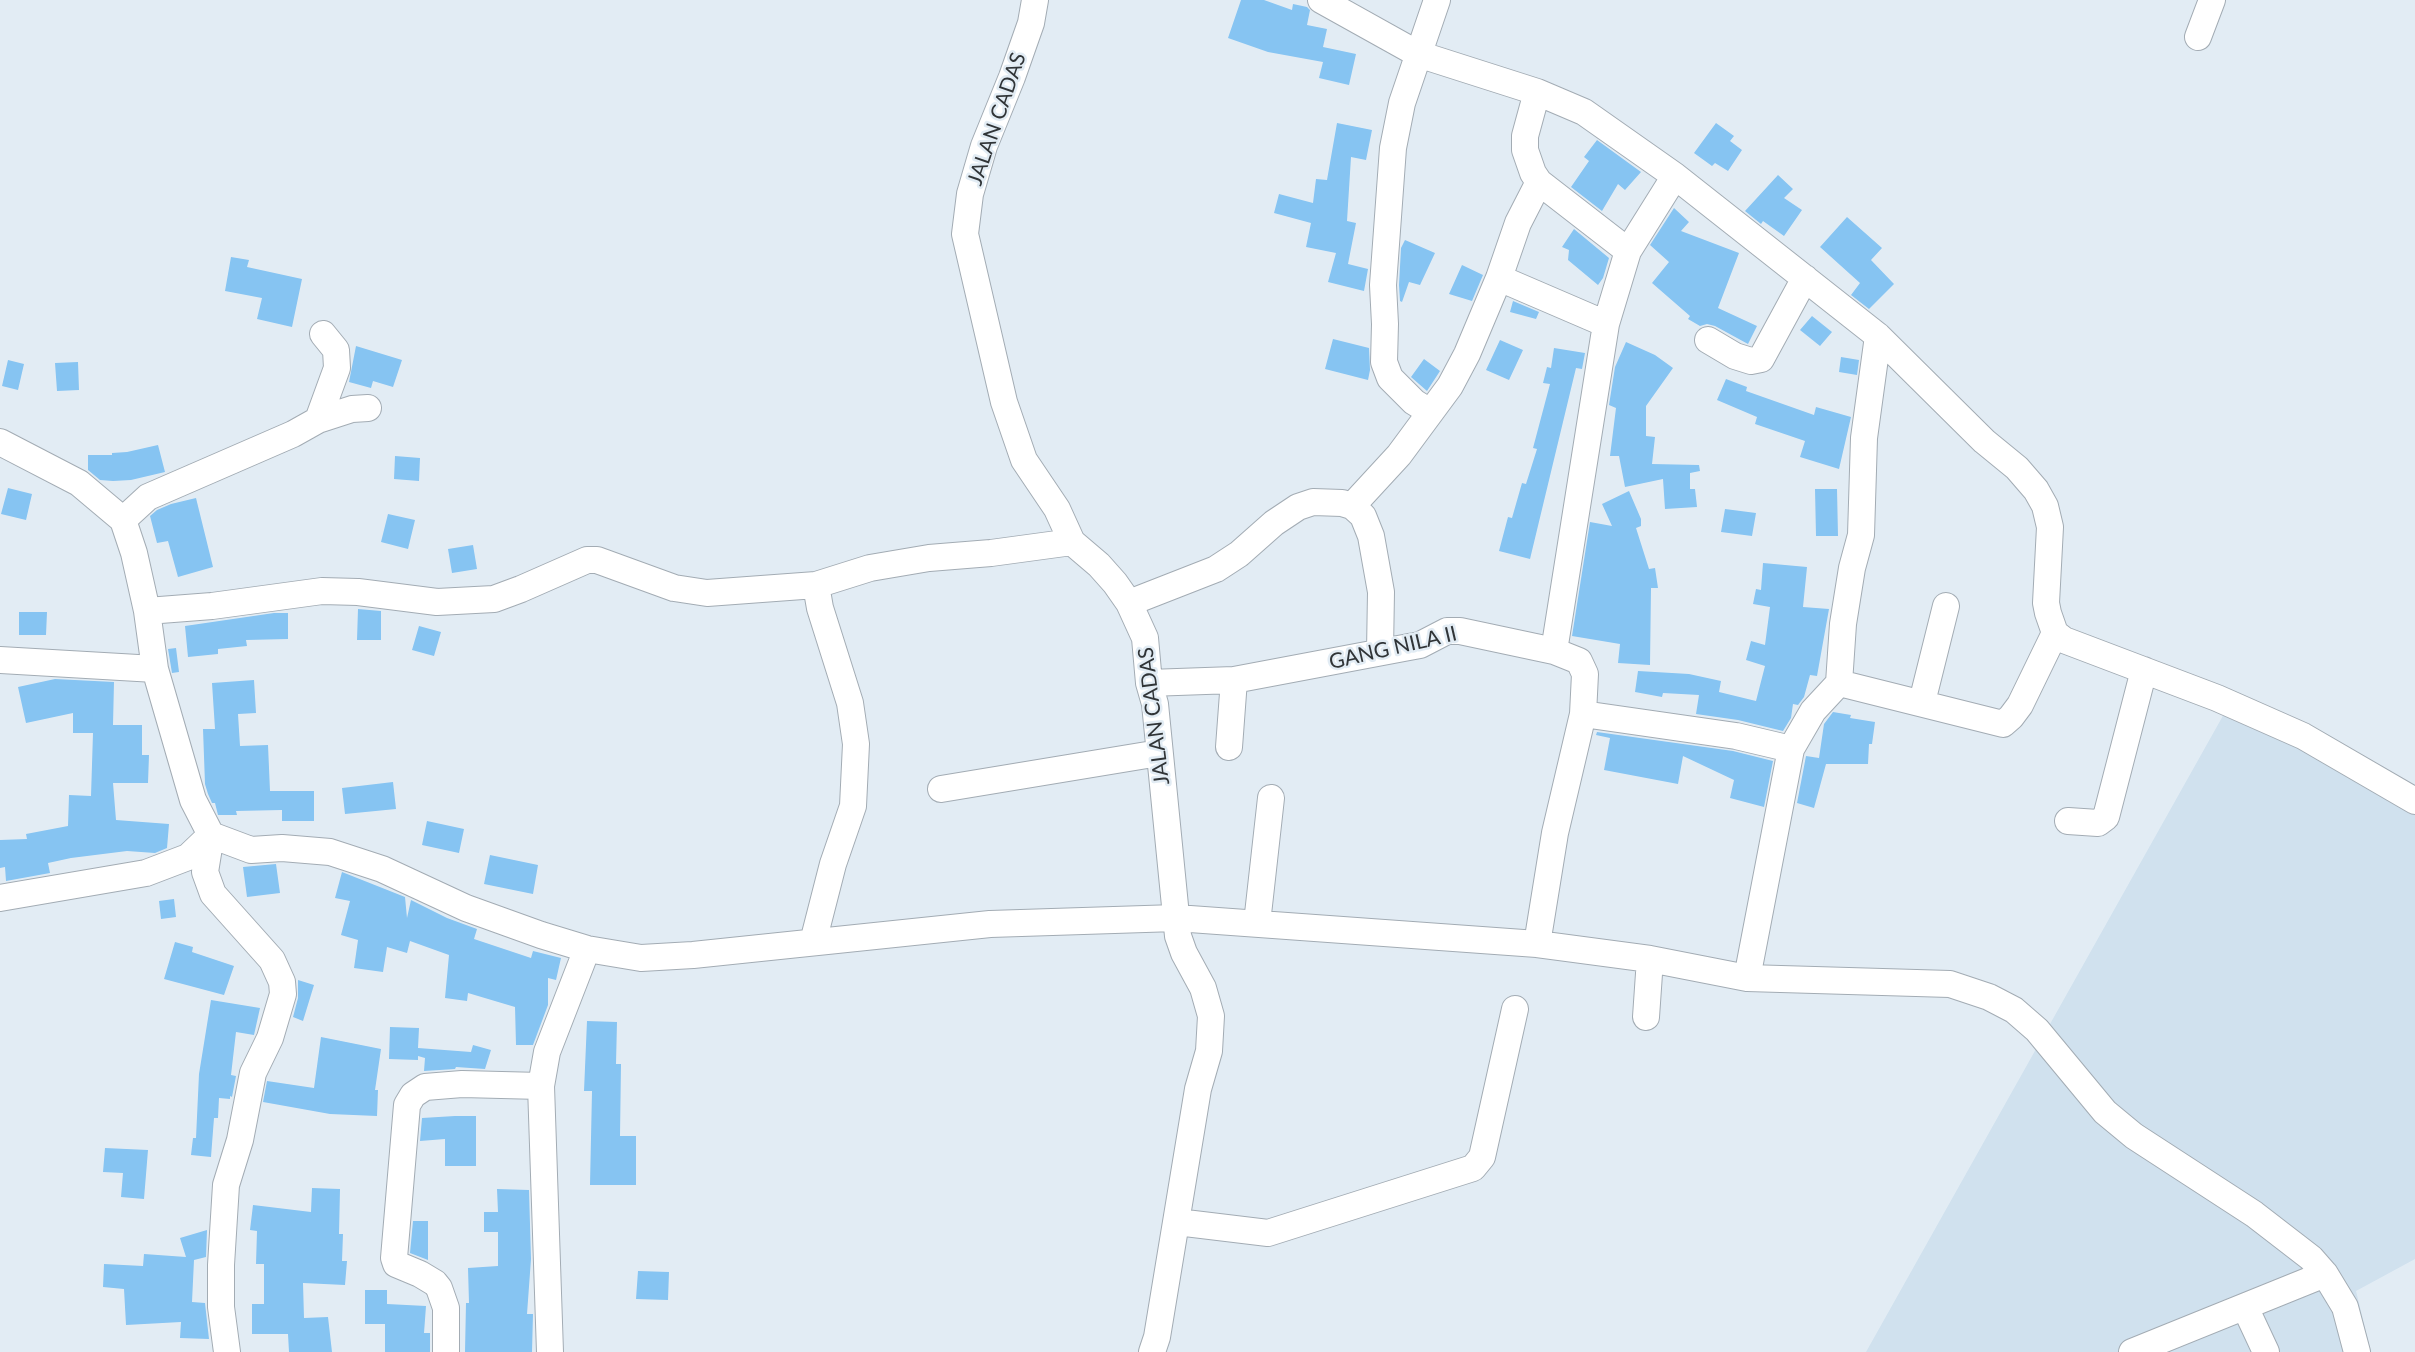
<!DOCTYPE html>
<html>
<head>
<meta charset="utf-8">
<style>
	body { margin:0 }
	canvas { display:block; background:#e2ecf4 }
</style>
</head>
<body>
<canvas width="2415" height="1352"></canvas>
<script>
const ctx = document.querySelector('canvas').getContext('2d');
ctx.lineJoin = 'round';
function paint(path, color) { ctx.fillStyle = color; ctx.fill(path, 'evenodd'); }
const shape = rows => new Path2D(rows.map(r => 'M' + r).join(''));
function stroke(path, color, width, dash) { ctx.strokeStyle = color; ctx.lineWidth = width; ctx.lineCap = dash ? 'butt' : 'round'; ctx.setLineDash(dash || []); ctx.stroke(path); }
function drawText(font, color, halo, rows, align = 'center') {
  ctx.font = font + ' Lato,sans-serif'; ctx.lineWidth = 5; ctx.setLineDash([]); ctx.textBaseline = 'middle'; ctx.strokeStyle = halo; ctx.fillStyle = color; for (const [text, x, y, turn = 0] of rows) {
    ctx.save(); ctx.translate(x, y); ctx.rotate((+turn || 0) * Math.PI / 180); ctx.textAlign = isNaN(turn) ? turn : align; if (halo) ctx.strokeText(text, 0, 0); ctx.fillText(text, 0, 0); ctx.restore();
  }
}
paint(shape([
	[2229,705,2415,809,2415,1259,2356,1291,2371,1352,1866,1352]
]), '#d0e1ee');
paint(shape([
	[1241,0,1264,0,1292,10,1293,4,1307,7,1310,10,1307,25,1327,29,1323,47,1356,54,1349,85,1319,78,1323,62,1268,52,1228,38],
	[1337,123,1372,130,1366,160,1351,157,1347,221,1356,223,1348,264,1368,269,1364,291,1328,282,1336,253,1306,247,1311,223,1274,213,1279,194,1313,203,1316,179,1327,180],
	[1716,123,1734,136,1730,141,1742,150,1728,171,1715,163,1712,166,1694,153],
	[1597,140,1641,172,1625,190,1618,184,1602,211,1571,187,1589,161,1584,157],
	[1778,175,1793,189,1784,198,1802,210,1784,236,1763,221,1761,224,1745,211],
	[1674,208,1689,222,1681,231,1739,253,1718,308,1757,326,1748,344,1715,326,1707,324,1700,326,1688,319,1690,316,1652,283,1669,262,1650,245],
	[1847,217,1882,248,1871,260,1894,284,1869,309,1851,295,1860,283,1820,247],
	[1574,229,1609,258,1603,278,1598,285,1568,260,1569,250,1562,247],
	[1405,240,1435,253,1420,285,1409,282,1402,302,1400,301,1399,285,1401,248],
	[231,257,249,260,247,267,302,279,292,327,257,319,262,298,225,291],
	[1462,265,1483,275,1472,301,1449,294],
	[1513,301,1539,312,1536,319,1510,312],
	[1812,316,1832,332,1820,346,1800,330],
	[1333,339,1369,348,1370,370,1368,380,1325,369],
	[1500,340,1523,350,1509,380,1486,370],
	[1626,342,1655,355,1673,368,1646,406,1646,436,1655,437,1652,464,1699,465,1700,471,1690,473,1690,489,1695,489,1697,507,1665,509,1663,479,1625,487,1619,456,1610,456,1616,408,1609,405,1615,367],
	[356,346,402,360,393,387,373,381,371,388,349,382],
	[1554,348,1585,353,1582,369,1576,368,1530,559,1499,551,1508,517,1512,518,1522,483,1526,484,1537,449,1533,448,1550,384,1543,383,1547,367,1551,368],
	[1841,357,1859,360,1857,375,1839,372],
	[1424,359,1440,371,1427,391,1411,377],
	[8,360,24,364,18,390,2,386],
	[78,362,79,390,57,391,55,363],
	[1726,379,1747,387,1746,391,1814,415,1816,407,1851,417,1839,469,1800,457,1805,441,1755,424,1757,417,1717,400],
	[158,445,165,472,131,480,113,481,100,480,88,470,88,455,112,455,112,453,127,452],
	[395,456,420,458,419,481,394,479],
	[8,488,32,494,26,520,1,514],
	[1815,489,1837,489,1838,536,1816,536],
	[1629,491,1641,519,1641,526,1636,528,1649,569,1655,568,1658,588,1651,588,1650,665,1618,663,1620,644,1572,636,1590,522,1612,526,1602,504],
	[196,498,213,567,178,577,168,541,157,543,150,516,157,510,171,504],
	[1725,509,1756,513,1752,536,1721,532],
	[388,514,415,520,408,549,381,542],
	[473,545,477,569,452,573,448,549],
	[1763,563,1807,567,1803,607,1829,609,1817,676,1810,675,1804,697,1798,705,1793,704,1791,718,1783,731,1738,720,1696,714,1699,695,1663,693,1662,697,1635,692,1638,671,1689,674,1721,681,1719,692,1756,701,1765,666,1746,660,1751,641,1765,645,1770,607,1753,604,1756,589,1761,590],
	[358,609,381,611,381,640,357,640],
	[19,612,47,612,46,635,19,635],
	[274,613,288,613,288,639,246,640,247,646,218,649,218,654,188,657,185,626],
	[419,626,441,632,434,656,412,650],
	[176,648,179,672,172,673,168,649],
	[55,679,114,682,113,725,142,725,142,755,149,755,148,783,113,783,116,820,169,824,167,848,155,853,127,851,71,858,48,863,50,873,6,881,5,867,0,868,0,840,27,839,26,834,68,826,69,795,91,796,93,733,73,733,73,713,26,723,18,687],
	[254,680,256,713,238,714,240,746,268,745,270,791,314,791,314,821,282,821,282,810,236,811,237,815,218,815,215,803,212,803,208,794,205,784,203,729,215,729,212,683],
	[1833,712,1851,715,1850,718,1875,722,1872,744,1869,744,1868,764,1826,764,1814,808,1797,803,1806,756,1819,758,1824,724],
	[1597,732,1733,751,1773,761,1764,807,1730,798,1734,780,1683,756,1678,784,1604,770,1610,738,1596,735],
	[393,782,396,809,345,814,342,788],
	[427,821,464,829,459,853,422,845],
	[490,855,538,865,533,894,484,884],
	[276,864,280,893,247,897,243,867],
	[342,872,405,897,407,918,411,900,447,918,477,929,474,939,531,958,533,951,561,958,556,980,548,978,548,1005,533,1045,516,1045,515,1007,468,993,467,1001,445,998,449,955,410,941,407,953,387,947,383,972,354,968,358,940,341,935,350,901,335,898],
	[174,899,176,917,161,919,159,901],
	[175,942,193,947,192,952,234,966,224,995,164,979],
	[298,980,314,985,303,1021,293,1017,298,998],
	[211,1000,260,1008,254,1035,236,1032,231,1075,236,1076,232,1097,230,1096,230,1099,219,1098,218,1118,214,1118,211,1157,191,1155,193,1138,196,1138,199,1074],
	[587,1021,617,1022,616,1064,621,1064,620,1136,636,1136,636,1185,590,1185,592,1091,584,1091],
	[390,1027,419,1028,418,1048,471,1052,473,1045,491,1050,485,1069,456,1067,455,1069,424,1071,425,1058,418,1056,418,1060,389,1059],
	[321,1037,381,1049,375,1090,378,1090,377,1116,330,1114,263,1102,267,1081,314,1088],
	[455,1116,476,1116,476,1166,445,1166,445,1139,420,1141,422,1118],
	[105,1148,148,1150,144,1199,121,1197,123,1173,103,1172],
	[312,1188,340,1189,339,1234,343,1234,342,1261,347,1261,345,1285,303,1283,304,1318,328,1317,332,1352,289,1352,288,1334,252,1334,252,1304,264,1304,264,1264,256,1264,257,1231,250,1230,253,1205,311,1212],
	[497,1189,529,1190,531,1259,527,1314,533,1314,532,1352,465,1352,466,1303,469,1303,468,1268,498,1266,498,1232,484,1232,484,1212,498,1212],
	[413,1221,428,1221,428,1260,410,1253],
	[207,1230,206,1257,194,1260,192,1302,205,1303,209,1339,180,1338,181,1322,126,1325,124,1289,103,1287,104,1264,143,1266,144,1254,186,1257,180,1238],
	[638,1271,669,1272,668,1300,636,1299],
	[365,1290,387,1290,387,1304,426,1306,424,1333,430,1333,430,1352,385,1352,385,1324,365,1324]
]), '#86c4f2');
const minor = shape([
	[1035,0,1031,23,1012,77,984,146,970,194,965,234,1004,402,1024,460,1057,509,1072,542,1099,565,1115,583,1129,603,1145,638,1149,683,1155,704,1178,936,1184,953,1203,988,1211,1016,1209,1051,1198,1089,1157,1337,1152,1352],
	[1321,0,1418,54,1537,92,1584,112,1675,176,1878,336,1984,441,2017,468,2036,490,2045,506,2050,527,2046,603,2048,613,2055,633,2064,640,2217,698,2303,736,2415,801],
	[2198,37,2212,0],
	[1537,92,1525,136,1525,150,1533,173,1539,182,1628,251,1606,324,1554,651],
	[1628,251,1675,176],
	[1499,278,1606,324],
	[1708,340,1735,356,1751,361,1761,359,1805,278],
	[1430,412,1414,402,1390,378,1384,362,1385,324,1383,285,1393,148,1402,103,1437,0],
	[318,420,337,368,336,350,323,334],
	[0,442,79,483,123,520,134,553,147,611,155,669,193,800,211,835,205,872,213,894,272,960,282,982,283,994,270,1038,253,1073,240,1140,226,1185,221,1265,221,1307,227,1352],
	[1352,506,1399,455,1450,386,1467,354,1499,278,1518,223,1539,182],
	[123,520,148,497,293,434,318,420,352,409,368,408],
	[1129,603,1216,569,1239,554,1274,523,1298,507,1313,502,1342,503,1352,506,1363,516,1371,536,1381,592,1380,651],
	[147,611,212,606,322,591,358,592,437,602,494,599,521,589,587,560,597,560,674,588,707,593,816,585,870,568,929,558,991,553,1072,542],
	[0,660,155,669],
	[1149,683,1234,680,1409,647,1420,645,1447,631,1460,631,1554,651,1579,661,1585,674,1583,714,1736,736,1791,749],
	[1839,683,2003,724,2011,717,2020,705,2055,633],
	[1922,702,1946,606],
	[1229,747,1234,680],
	[941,789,1159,753],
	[2068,821,2098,823,2106,817,2144,670],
	[0,898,146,873,188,857,211,835,251,850,282,848,330,852,382,869,466,908,541,935,587,949,641,958,693,955,990,924,1176,918,1537,944,1650,959,1747,978,1950,984,1989,997,2014,1010,2037,1030,2105,1112,2134,1136,2254,1214,2311,1258,2325,1274,2345,1307,2357,1352],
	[1257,923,1271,798],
	[813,942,833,864,853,806,856,744,850,703,820,608,816,585],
	[1537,944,1555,833,1583,714],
	[1747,978,1791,749,1813,711,1839,683,1843,624,1852,568,1861,535,1864,438,1878,336],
	[1646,1017,1650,959],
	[1177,1222,1268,1233,1473,1168,1482,1157,1515,1009],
	[2245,1307,2266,1352],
	[446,1352,446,1308,439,1288,435,1283,420,1274,396,1264,394,1258,407,1105,413,1095,425,1087,462,1084,541,1086],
	[550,1352,541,1086,547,1052,587,949],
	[2132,1352,2325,1274]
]);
stroke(minor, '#a3acb4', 28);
stroke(minor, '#fff', 26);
drawText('21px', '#303437', '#e2ecf4', [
	["JALAN CADAS",997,119,-71],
	["GANG NILA II",1393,648,-13],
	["JALAN CADAS",1154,716,-97]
]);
</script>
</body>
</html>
